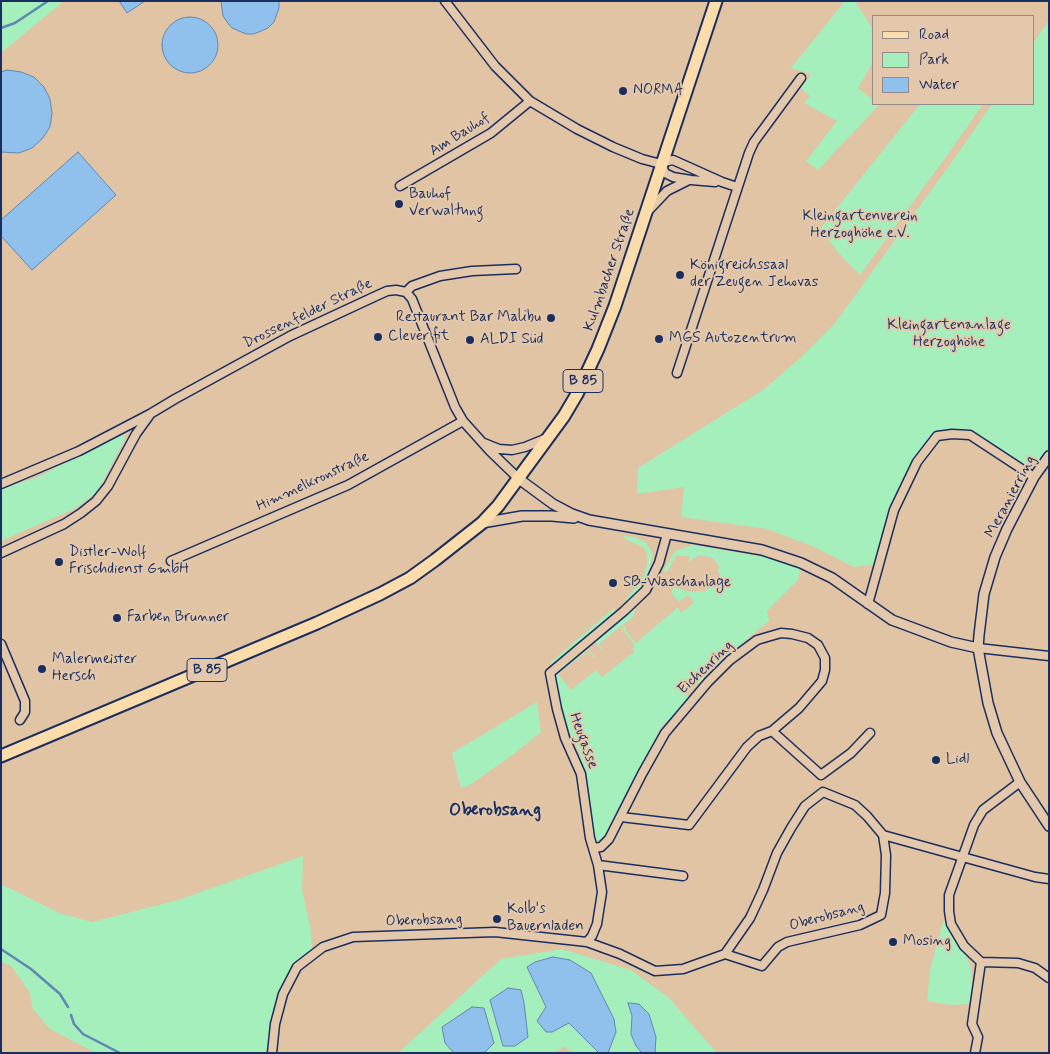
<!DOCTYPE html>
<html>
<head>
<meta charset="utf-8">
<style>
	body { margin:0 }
	#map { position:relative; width:1050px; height:1054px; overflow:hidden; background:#e0c4a4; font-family:Mynerve,sans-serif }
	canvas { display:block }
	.frame { position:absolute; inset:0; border:2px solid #1b2f5e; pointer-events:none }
	.legend { position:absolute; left:872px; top:15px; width:162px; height:90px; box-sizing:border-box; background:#e4c8ac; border:1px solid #948b8d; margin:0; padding:6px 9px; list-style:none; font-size:15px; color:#1b2f5e }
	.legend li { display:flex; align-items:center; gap:10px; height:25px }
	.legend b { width:25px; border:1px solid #948b8d }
</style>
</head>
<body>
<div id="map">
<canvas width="1050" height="1054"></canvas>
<div class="frame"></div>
<ul class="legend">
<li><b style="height:6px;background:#fddcac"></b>Road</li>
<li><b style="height:14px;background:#a5efbd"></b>Park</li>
<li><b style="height:14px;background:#90c1ec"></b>Water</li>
</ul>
</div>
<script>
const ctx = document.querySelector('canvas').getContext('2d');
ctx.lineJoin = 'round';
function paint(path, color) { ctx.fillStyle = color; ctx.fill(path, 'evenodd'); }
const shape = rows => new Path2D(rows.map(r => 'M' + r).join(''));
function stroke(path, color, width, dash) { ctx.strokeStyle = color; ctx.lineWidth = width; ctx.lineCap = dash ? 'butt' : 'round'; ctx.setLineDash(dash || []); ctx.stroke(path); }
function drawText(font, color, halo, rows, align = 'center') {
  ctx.font = font + ' Mynerve,sans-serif'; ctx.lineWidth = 4; ctx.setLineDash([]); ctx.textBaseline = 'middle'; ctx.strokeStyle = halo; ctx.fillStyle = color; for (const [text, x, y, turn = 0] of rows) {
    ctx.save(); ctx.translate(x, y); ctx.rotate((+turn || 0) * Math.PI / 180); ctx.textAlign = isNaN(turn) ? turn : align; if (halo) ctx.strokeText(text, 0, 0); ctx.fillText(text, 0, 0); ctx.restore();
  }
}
paint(shape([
	[1,1,64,1,1,53],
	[845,1,855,1,874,31,874,60,858,88,874,101,874,104,879,105,818,170,806,161,837,121,804,103,810,96,801,88,811,74,791,68],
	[1049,20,1049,455,1034,477,970,435,937,436,917,462,894,510,879,564,854,567,812,546,767,529,681,517,684,487,637,494,638,468,763,390,799,359,835,323,959,152,992,104,1034,104,1034,42],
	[920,104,983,104,953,147,860,275,838,252,820,229],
	[121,433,126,437,97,492,76,508,1,541,1,489,38,477],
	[623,536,634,537,645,542,653,553,648,576,638,592,629,601,625,600,634,590,644,575,647,564,647,554,643,547,627,540],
	[692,545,759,556,769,557,772,553,801,563,798,580,767,611,769,621,748,638,702,682,696,683,691,688,687,694,687,700,671,721,665,722,657,734,658,739,638,771,619,815,607,837,602,840,594,841,580,753,561,716,554,675,587,648,595,657,594,658,588,650,558,674,571,690,596,670,602,677,634,652,632,649,635,646,622,629,625,626,626,628,625,630,636,643,678,607,681,613,694,603,688,595,679,602,671,593,674,587,690,592,705,591,722,577,717,570,720,568,713,558,699,555,689,562,689,556,676,556,667,572,663,571,675,551],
	[614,608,615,613,551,665,551,662],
	[635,608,634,616,599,644,603,651,602,651,595,641],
	[537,702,541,732,515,753,470,785,461,788,452,753],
	[303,856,302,890,311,931,312,952,291,965,277,1031,275,1053,96,1053,50,1029,33,1009,29,991,11,966,1,962,1,884,59,913,92,922,178,900],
	[946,921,970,964,973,986,969,1004,951,1005,927,1001,930,970,943,922],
	[562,949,631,970,668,997,717,1053,655,1053,656,1037,628,1003,632,1016,631,1034,636,1046,642,1053,608,1053,616,1032,614,1019,591,973,541,994,546,1007,537,1021,546,1032,552,1032,569,1023,599,1053,575,1053,564,1047,553,1053,484,1053,494,1043,484,1008,472,1007,442,1027,445,1043,454,1053,398,1053,501,959]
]), '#a5efbd');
const water = shape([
	[119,1,145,1,127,13,119,1],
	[221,1,279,1,279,8,274,22,268,28,254,34,246,34,232,28,227,22,223,16,221,1],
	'162 45a28 28 0 1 1 56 0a28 28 0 1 1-56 0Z',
	[7,70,21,72,34,77,44,87,50,99,52,113,50,127,42,139,32,148,19,153,1,152,1,72,7,70],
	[78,152,116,195,32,270,1,236,1,220,78,152],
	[553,957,570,960,591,973,614,1019,616,1032,608,1053,599,1053,569,1023,552,1032,546,1032,537,1021,546,1007,527,967,535,962,553,957],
	[508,988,521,990,524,1003,528,1037,515,1046,503,1046,490,1000,508,988],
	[628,1003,639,1004,649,1014,656,1037,655,1053,642,1053,636,1046,631,1034,632,1016,628,1003],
	[472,1007,484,1008,494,1043,484,1053,454,1053,445,1043,442,1027,472,1007]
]);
paint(water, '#90c1ec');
stroke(water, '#6187b3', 1);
stroke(shape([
	[1,28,15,23,48,1],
	[1,949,31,969,60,994,68,1007],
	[71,1015,74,1024,83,1034,120,1053]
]), '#6187b3', 2.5);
const minor = shape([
	[445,1,495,66,530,101,577,129,613,147,642,159,661,164],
	[661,164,664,162,673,160,722,182,737,187],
	[661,164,665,173,673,177,691,180,715,182],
	[400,186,491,133,530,101],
	[649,210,667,191,687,181],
	[406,292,412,286,440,276,472,271,516,269],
	[677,373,749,153,754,142,801,78],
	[484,443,499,449,512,450,525,447,547,438],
	[1,484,79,451,150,414,175,399,290,336,376,296,387,291,396,290,406,292,412,299,455,407,463,421,490,451,519,479],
	[1,553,64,524,81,513,96,501,108,486,136,434,149,416],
	[171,561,348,485,463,421],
	[868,604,894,510,917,462,937,436,952,434,970,435,1034,477],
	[1,644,25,701,25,712,20,720],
	[978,648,1049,656],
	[772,731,821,775],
	[821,775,851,753,870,733],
	[883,835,1035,877,1049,879],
	[593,848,601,847,609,839,642,774,665,733,708,682,730,660,757,640,781,633,792,634,808,638,818,645,825,658,825,670,822,681,799,708,772,731,759,736,747,747,689,825,621,817],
	[598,865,683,876],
	[587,942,592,936,597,924,602,892,598,865,590,838,581,774,565,738,557,709,550,673,624,611,646,590,659,563,667,534],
	[981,962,964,946,951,924,949,911,949,895,974,825,983,810,1020,782],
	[272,1053,275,1024,283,994,297,967,323,947,353,937,495,932,587,942,620,954,655,971,683,969,725,954,750,918,763,890,777,853,791,828,805,806,823,792,855,805,867,816,883,835,886,855,885,893,881,915,860,925,787,942,778,947,762,966,725,954],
	[975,1053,978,1037,972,1024,981,962,1018,963,1035,968,1049,978]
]);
const tertiary = shape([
	[1049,456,1034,477,1007,529,995,557,984,594,979,635,978,648,988,703,997,733,1020,782,1049,826],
	[519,479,553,504,572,514,589,520,762,550,801,563,832,578,892,620,951,642,978,648],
	[482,523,522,516,552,516,574,518]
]);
const primary = shape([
	[1,756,317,623,380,594,410,578,435,560,482,523,498,506,564,416,577,394,598,349,615,306,716,1]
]);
stroke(minor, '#1b2f5e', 11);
stroke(tertiary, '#1b2f5e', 12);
stroke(primary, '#1b2f5e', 15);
stroke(minor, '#e4c8ac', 8);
stroke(tertiary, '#e4c8ac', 9);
stroke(primary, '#fddcac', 11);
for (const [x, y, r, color] of [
	[623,91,5,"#1b2f5e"],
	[399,204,5,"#1b2f5e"],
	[680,275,5,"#1b2f5e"],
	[551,318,5,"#1b2f5e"],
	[378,337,5,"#1b2f5e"],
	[659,339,5,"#1b2f5e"],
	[470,340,5,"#1b2f5e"],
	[59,562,5,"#1b2f5e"],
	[613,583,5,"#1b2f5e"],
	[117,618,5,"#1b2f5e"],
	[42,669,5,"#1b2f5e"],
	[936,760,5,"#1b2f5e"],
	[497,919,5,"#1b2f5e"],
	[893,942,5,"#1b2f5e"]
]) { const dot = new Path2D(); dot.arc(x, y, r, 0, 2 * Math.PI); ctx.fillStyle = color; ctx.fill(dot); stroke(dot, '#e4c8ac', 2); }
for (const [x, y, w] of [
	[583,381,40],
	[207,670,40]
]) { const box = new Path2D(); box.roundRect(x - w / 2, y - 11.5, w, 23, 4); ctx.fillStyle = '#e4c8ac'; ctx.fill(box); stroke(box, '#1b2f5e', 1); }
drawText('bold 14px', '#1b2f5e', null, [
	["B 85",583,381],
	["B 85",207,670]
]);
drawText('15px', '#1b2f5e', '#e4c8ac', [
	["NORMA",633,91],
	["Bauhof",409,195],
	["Verwaltung",409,212],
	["Königreichssaal",690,266],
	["der Zeugen Jehovas",690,283],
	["Restaurant Bar Malibu",541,318,"right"],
	["Clever fit",388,337],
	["MGS Autozentrum",669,339],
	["ALDI Süd",480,340],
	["Distler-Wolf",69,553],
	["Frischdienst GmbH",69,570],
	["SB-Waschanlage",623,583],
	["Farben Brunner",127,618],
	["Malermeister",52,660],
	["Hersch",52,677],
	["Lidl",946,760],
	["Kolb's",507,910],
	["Bauernladen",507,927],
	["Mosing",903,942]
], 'left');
drawText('15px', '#1b2f5e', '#e4c8ac', [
	["Am Bauhof",460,135,-32],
	["Kulmbacher Straße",610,270,-71],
	["Drossenfelder Straße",308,314,-26],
	["Himmelkronstraße",313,482,-25],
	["Meranierring",1011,497,-62],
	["Eichenring",706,668,-44],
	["Heugasse",583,741,70],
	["Oberobsang",827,917,-15],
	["Oberobsang",424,921,-2]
]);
drawText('15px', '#223963', '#e4c8ac', [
	["Kleingartenverein",860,217],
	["Herzoghöhe e.V.",860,234],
	["Kleingartenanlage",949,326],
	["Herzoghöhe",949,343]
]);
drawText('bold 18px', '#1b2f5e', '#e4c8ac', [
	["Oberobsang",495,811]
]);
</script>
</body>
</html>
